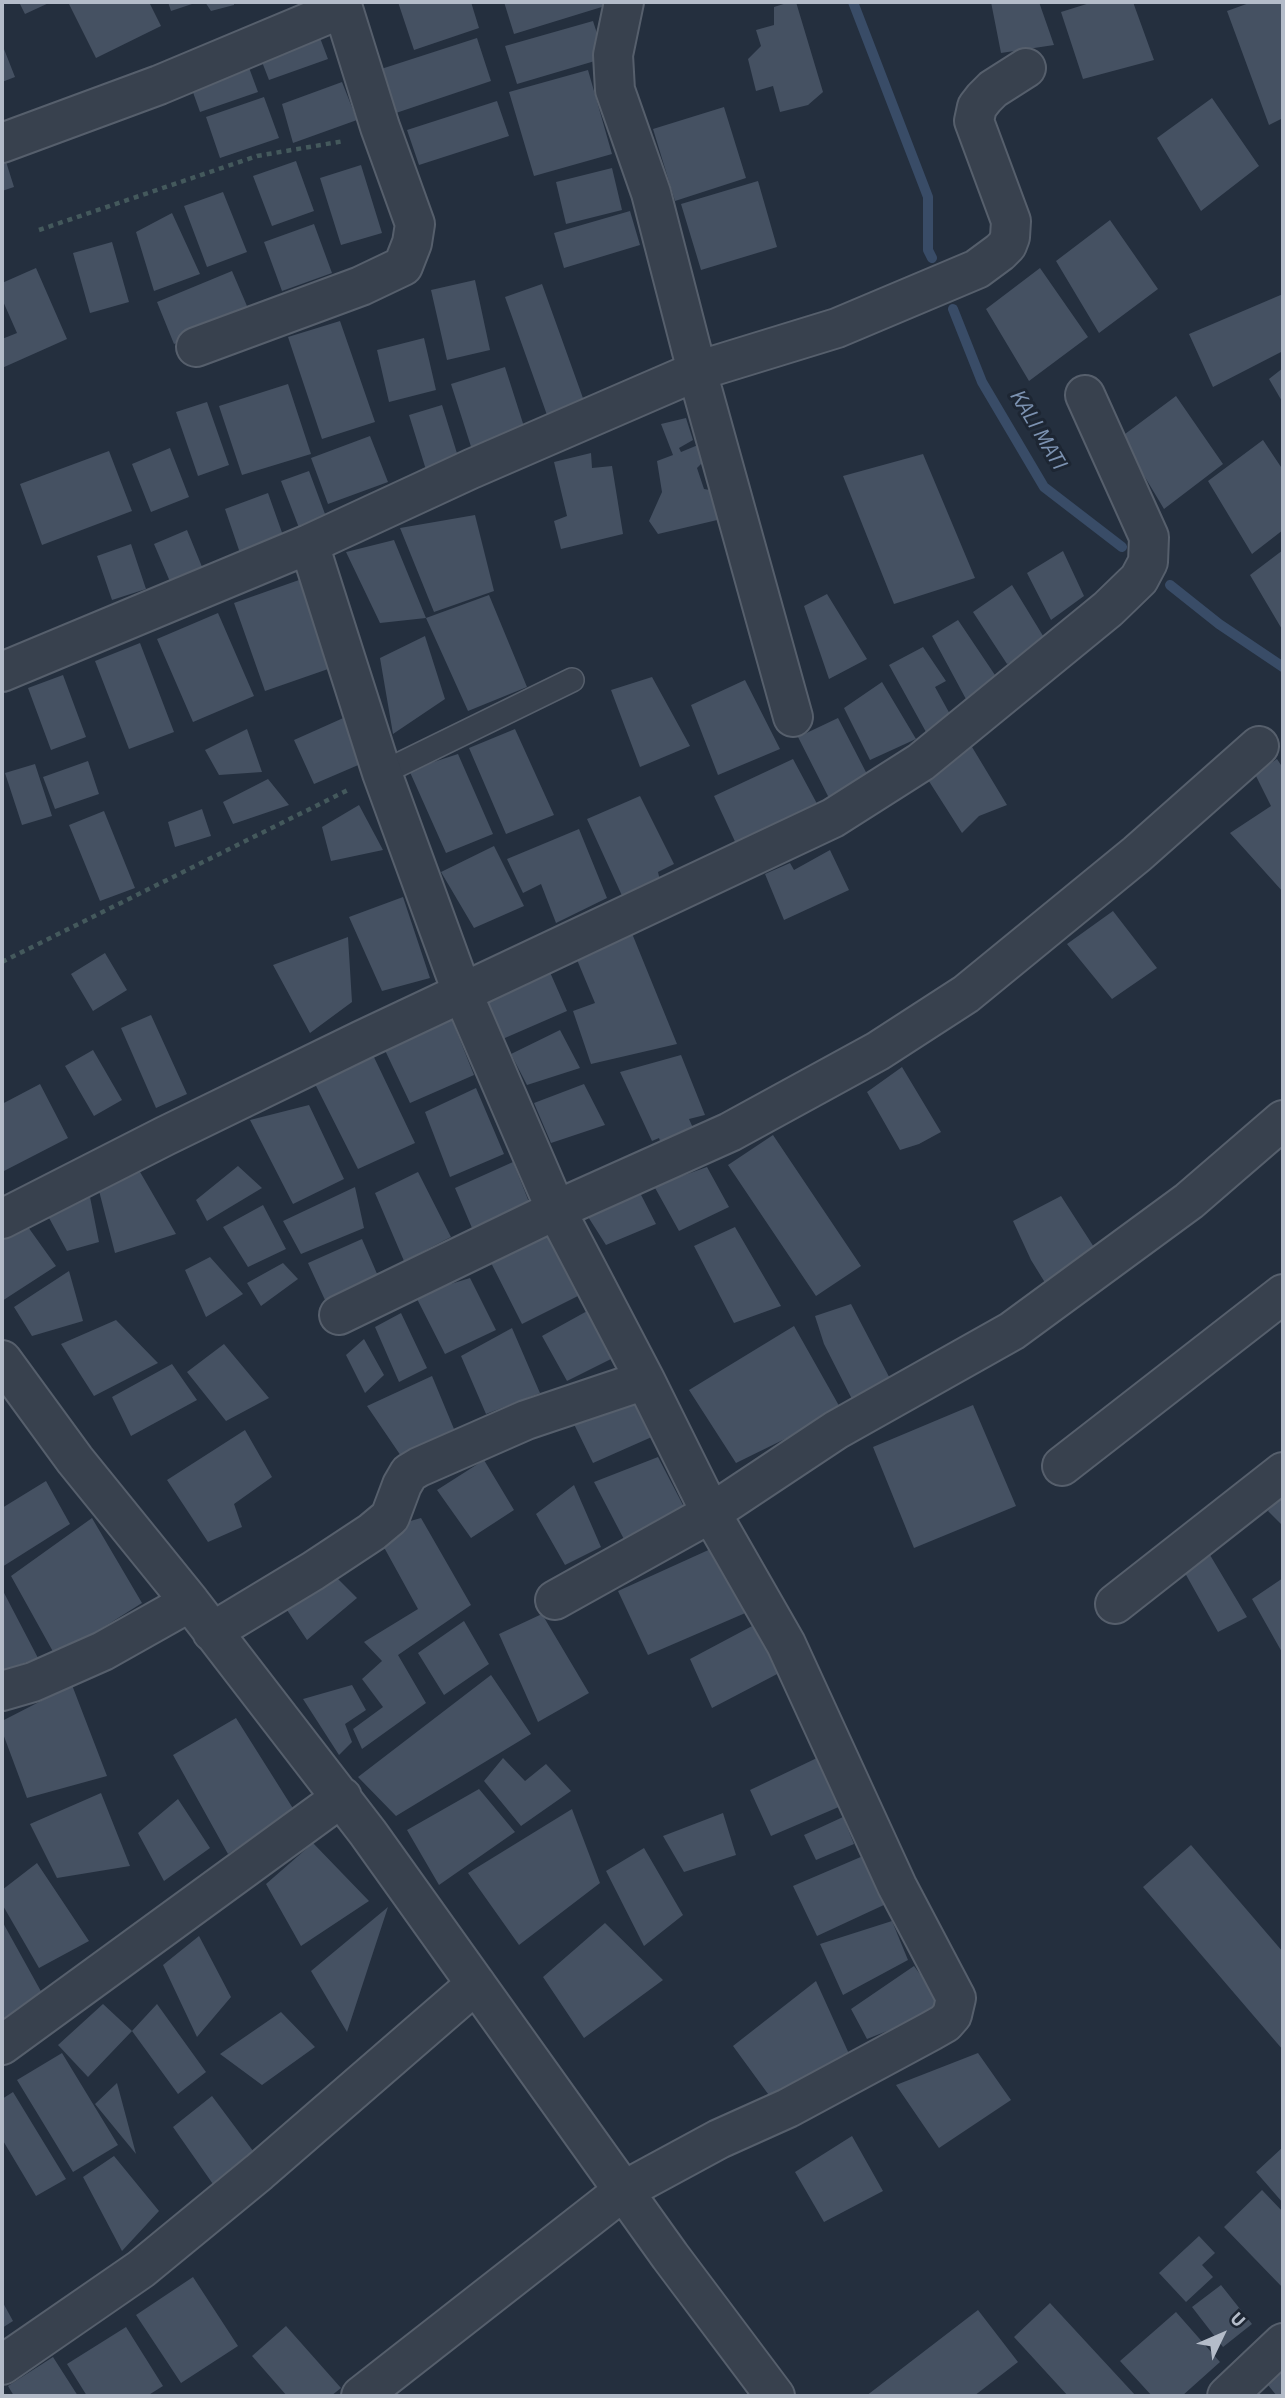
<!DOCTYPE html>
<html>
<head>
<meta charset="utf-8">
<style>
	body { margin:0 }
	#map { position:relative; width:1285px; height:2398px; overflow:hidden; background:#242f3e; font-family:"Source Sans 3",sans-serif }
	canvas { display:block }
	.frame { position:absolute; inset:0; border:4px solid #b4bcc9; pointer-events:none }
	.north { position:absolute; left:1187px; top:2300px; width:70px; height:70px; -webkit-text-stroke:5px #1d2633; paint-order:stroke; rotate:46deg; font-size:19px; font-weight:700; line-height:28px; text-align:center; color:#b4bcc9 }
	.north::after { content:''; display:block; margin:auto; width:24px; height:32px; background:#b4bcc9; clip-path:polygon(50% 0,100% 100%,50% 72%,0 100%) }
</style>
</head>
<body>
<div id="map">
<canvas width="1285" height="2398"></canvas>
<div class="frame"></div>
<div class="north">U</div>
</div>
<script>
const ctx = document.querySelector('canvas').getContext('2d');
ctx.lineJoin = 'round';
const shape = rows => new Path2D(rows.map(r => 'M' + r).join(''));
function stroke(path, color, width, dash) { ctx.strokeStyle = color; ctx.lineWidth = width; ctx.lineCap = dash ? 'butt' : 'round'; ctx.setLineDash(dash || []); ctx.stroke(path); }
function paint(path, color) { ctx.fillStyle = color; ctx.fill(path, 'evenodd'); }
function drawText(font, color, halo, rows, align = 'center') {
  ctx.font = font + ' "Source Sans 3",sans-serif'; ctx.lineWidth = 6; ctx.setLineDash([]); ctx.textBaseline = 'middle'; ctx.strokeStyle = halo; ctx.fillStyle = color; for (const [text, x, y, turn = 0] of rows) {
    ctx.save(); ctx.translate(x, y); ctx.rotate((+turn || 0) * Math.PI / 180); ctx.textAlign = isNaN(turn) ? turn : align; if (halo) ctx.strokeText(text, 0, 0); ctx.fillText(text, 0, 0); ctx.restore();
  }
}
stroke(shape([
	[853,2,928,197,928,250,932,258],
	[953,309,982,382,1044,487,1122,547],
	[1170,585,1219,624,1283,667]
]), '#394c67', 10);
paint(shape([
	[19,2,51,2,25,14],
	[68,2,149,2,161,26,96,58],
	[168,2,198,2,171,11],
	[205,2,234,2,234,5,211,11],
	[398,2,471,2,479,28,414,50],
	[504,2,603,2,605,6,514,34],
	[790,2,796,2,823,92,808,105,780,112,773,86,756,91,748,59,761,46,756,30,774,25,774,7],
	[991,2,1039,2,1054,45,1001,53],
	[1093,2,1133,2,1154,60,1083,79,1061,12],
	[1252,2,1283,2,1283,118,1269,125,1227,11],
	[311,14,328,59,269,80,252,36],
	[593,21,605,58,517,84,505,46],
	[477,38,491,81,393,114,378,70],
	[2,44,15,77,2,82],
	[241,46,258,92,200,112,184,67],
	[588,70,612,154,534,176,509,92],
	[342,82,357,120,293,143,282,104],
	[264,97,279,138,220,158,206,117],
	[1212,98,1259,166,1201,211,1157,138],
	[497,101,509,136,419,165,407,130],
	[724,107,746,178,675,201,653,129],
	[2,149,14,187,2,191],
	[296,161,314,211,272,226,253,176],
	[361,165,382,233,341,245,320,178],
	[612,168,622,210,566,224,556,182],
	[758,181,777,247,701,270,681,204],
	[223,192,247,252,207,267,184,206],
	[630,211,640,245,564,268,554,233],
	[172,213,200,274,154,291,136,232],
	[1110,220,1158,289,1099,333,1056,261],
	[314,224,332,273,282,291,264,242],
	[112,242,129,302,90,313,73,253],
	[36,268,67,339,2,368,2,339,17,333,2,299,2,283],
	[1040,268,1088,337,1029,381,986,309],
	[232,271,250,313,174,344,157,302],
	[475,280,490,350,447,360,431,290],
	[542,284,584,401,547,415,505,297],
	[1283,294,1283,351,1213,387,1189,334],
	[340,321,375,422,322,439,288,337],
	[424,338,436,390,389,402,377,350],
	[505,367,528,439,474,456,451,384],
	[1283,368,1283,403,1269,379],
	[288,384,311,454,242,475,219,406],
	[1176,396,1223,464,1164,509,1121,437],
	[207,402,229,465,198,476,176,412],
	[442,405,460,463,427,473,409,415],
	[686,418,693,440,679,448,681,452,698,445,705,460,697,468,704,489,721,492,730,517,658,534,649,521,662,492,657,461,673,455,661,424],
	[370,436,388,482,328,504,311,458],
	[1263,440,1283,470,1283,530,1252,554,1208,481],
	[170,448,189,497,151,512,132,464],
	[109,451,132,511,42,545,20,484],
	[591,453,592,468,612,466,623,534,561,549,554,521,567,516,554,462],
	[923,454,975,578,894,604,843,476],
	[309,471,328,522,301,533,281,481],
	[268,493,285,541,241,556,225,509],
	[475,515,494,591,434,612,400,528],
	[187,530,207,579,174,591,154,544],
	[394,540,426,618,380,623,346,552],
	[131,544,146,589,112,600,97,556],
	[1283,550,1283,631,1250,575],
	[1063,551,1084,596,1051,620,1027,573],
	[299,580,331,668,265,691,234,603],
	[1012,585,1048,644,1007,664,973,612],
	[827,594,867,659,829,679,804,606],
	[489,595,527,687,468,711,426,618],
	[218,613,254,696,193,722,157,639],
	[958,620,997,678,967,701,932,636],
	[425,636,445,699,393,734,380,658],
	[140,643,174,732,129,749,95,661],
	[923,647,946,681,935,687,951,716,926,732,889,665],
	[63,675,86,737,51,750,28,688],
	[652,677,690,746,640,767,611,690],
	[745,680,780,749,718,775,691,705],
	[882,682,916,739,870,760,844,708],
	[350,715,370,760,314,784,294,740],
	[838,718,869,778,831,802,798,737],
	[247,729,262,772,219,775,205,750],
	[515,729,554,815,506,834,469,748],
	[969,742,1007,805,979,816,962,833,925,775],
	[458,754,493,834,446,853,409,770],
	[793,759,822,813,738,848,714,796],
	[1277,759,1283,768,1283,892,1230,833,1271,806,1255,774],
	[88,761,99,794,55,809,43,777],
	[35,764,52,816,22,825,5,773],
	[268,779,289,805,233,824,223,802],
	[640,796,674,864,658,872,662,889,624,900,587,819],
	[359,805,383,850,331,861,322,827],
	[202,809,211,836,175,847,168,822],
	[104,811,135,888,100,901,69,825],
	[579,829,607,898,556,923,541,884,523,893,507,859],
	[494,846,524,906,474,928,441,872],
	[830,850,849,890,784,920,765,874,790,863,794,870],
	[403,897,430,978,382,991,349,917],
	[1113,911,1157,968,1112,999,1067,944],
	[631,931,677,1044,591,1064,573,1011,595,1003,575,955],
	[348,937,352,1002,310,1033,273,965],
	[105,953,127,990,93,1011,71,974],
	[549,970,567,1011,498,1041,484,1000],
	[448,1010,474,1075,410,1103,382,1044],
	[151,1015,187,1094,156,1108,121,1028],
	[560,1030,580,1068,527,1085,511,1054],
	[93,1050,122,1100,94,1116,65,1066],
	[372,1053,415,1143,358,1169,311,1076],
	[681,1055,705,1115,689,1119,698,1139,666,1156,659,1138,652,1141,620,1072],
	[902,1067,941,1132,919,1144,900,1150,867,1092],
	[40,1084,68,1138,2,1172,2,1104],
	[584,1084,605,1125,551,1143,534,1103],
	[476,1088,504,1154,450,1177,425,1112],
	[309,1105,344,1179,293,1204,250,1120],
	[773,1135,861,1266,816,1296,728,1165],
	[513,1162,531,1207,472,1228,455,1188],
	[136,1165,176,1234,115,1253,97,1183],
	[238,1166,262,1188,207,1221,196,1200],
	[707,1167,729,1207,679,1231,654,1186],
	[418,1172,451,1237,404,1261,375,1193],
	[355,1187,364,1228,301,1254,283,1221],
	[637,1187,656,1224,606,1245,585,1212],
	[1061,1196,1101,1258,1052,1294,1031,1260,1013,1221],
	[90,1197,99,1242,67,1251,48,1216],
	[263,1205,286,1249,248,1267,223,1227],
	[23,1220,56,1266,2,1301,2,1236],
	[542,1225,578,1296,522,1324,485,1251],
	[735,1227,781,1306,734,1323,694,1246],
	[362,1239,378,1276,325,1300,308,1263],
	[210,1257,243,1294,206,1317,185,1270],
	[283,1263,298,1279,261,1306,247,1283],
	[69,1271,83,1321,32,1336,14,1307],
	[470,1278,496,1330,445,1354,415,1295],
	[851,1304,897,1392,857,1409,824,1344,815,1316],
	[589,1310,613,1358,567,1381,542,1336],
	[401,1313,427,1368,399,1382,375,1327],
	[116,1320,158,1363,94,1396,61,1344],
	[794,1326,842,1411,736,1463,689,1390],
	[512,1328,540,1393,486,1414,461,1356],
	[364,1339,384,1375,365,1393,346,1355],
	[224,1344,269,1398,226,1421,187,1372],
	[172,1364,197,1400,131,1436,112,1397],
	[432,1376,454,1429,403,1459,367,1406],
	[633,1395,654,1436,593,1463,571,1418],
	[973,1405,1016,1506,914,1548,873,1447],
	[245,1430,272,1477,234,1504,242,1527,208,1542,167,1480],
	[658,1457,685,1509,627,1545,594,1482],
	[484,1460,514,1510,471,1538,437,1490],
	[46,1481,70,1524,2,1567,2,1508],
	[574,1485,601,1547,565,1565,536,1514],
	[1283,1494,1283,1526,1268,1511],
	[92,1518,142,1603,56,1657,11,1576],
	[421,1518,471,1605,398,1655,426,1703,362,1749,353,1729,383,1707,362,1679,382,1661,364,1642,418,1609,375,1531],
	[715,1547,750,1611,648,1655,618,1591],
	[1210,1555,1247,1617,1218,1632,1185,1573],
	[330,1571,357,1598,307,1640,287,1610],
	[1283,1578,1283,1654,1252,1599],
	[2,1589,38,1658,2,1671],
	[542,1614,589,1693,538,1722,499,1634],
	[464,1621,489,1664,444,1695,418,1653],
	[754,1625,781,1672,712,1708,690,1659],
	[491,1675,531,1734,396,1816,358,1777],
	[72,1685,107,1776,27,1798,2,1731,2,1721],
	[352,1685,366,1710,345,1724,352,1742,339,1755,303,1699],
	[236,1718,294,1810,228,1854,173,1755],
	[819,1757,841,1806,771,1836,750,1790],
	[503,1758,525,1781,546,1764,571,1791,521,1826,484,1781],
	[479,1789,515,1832,439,1885,407,1830],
	[101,1793,130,1866,57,1878,30,1824],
	[178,1799,210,1848,164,1881,138,1833],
	[572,1809,600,1883,519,1945,468,1873],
	[723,1813,736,1855,684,1872,663,1836],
	[843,1817,854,1844,816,1860,804,1835],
	[313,1843,369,1901,301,1946,266,1884],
	[1191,1845,1283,1952,1283,2050,1143,1887],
	[644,1848,683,1915,644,1946,606,1871],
	[863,1856,886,1904,817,1936,793,1886],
	[37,1863,89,1941,39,1968,2,1904,2,1890],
	[388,1907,347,2032,311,1971],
	[2,1921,43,1995,2,2023],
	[892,1921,908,1960,843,1995,820,1944],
	[605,1923,663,1980,584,2038,543,1977],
	[199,1936,231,1997,197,2037,163,1965],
	[914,1966,945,2008,867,2039,851,2009],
	[816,1981,850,2056,771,2098,733,2046],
	[103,2004,132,2031,88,2077,58,2045],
	[157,2004,206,2072,178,2094,132,2031],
	[281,2012,315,2047,262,2085,220,2054],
	[62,2053,118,2145,73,2172,17,2080],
	[978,2053,1011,2100,939,2148,896,2085],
	[117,2083,136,2154,95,2104],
	[13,2092,66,2179,36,2196,2,2139,2,2099],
	[212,2096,256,2155,215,2187,173,2127],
	[852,2136,883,2191,824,2222,795,2172],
	[1283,2147,1283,2203,1256,2172],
	[114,2156,159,2211,122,2251,83,2177],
	[1262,2190,1283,2212,1283,2288,1224,2227],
	[1199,2236,1215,2253,1202,2265,1213,2277,1186,2302,1159,2273],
	[193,2277,238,2346,181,2383,136,2315],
	[1221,2285,1252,2324,1223,2347,1192,2307],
	[2,2301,13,2321,2,2328],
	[1050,2303,1136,2396,1068,2396,1014,2337],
	[978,2310,1018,2362,974,2396,866,2396],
	[1176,2312,1220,2362,1182,2396,1152,2396,1120,2361],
	[286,2326,341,2388,331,2396,287,2396,252,2356],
	[126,2327,163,2386,147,2396,87,2396,67,2364],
	[53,2357,78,2396,14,2396,8,2386],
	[1283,2362,1283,2396,1277,2396,1263,2379]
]), '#455162');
const lane = shape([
	[382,773,572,680]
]);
const street = shape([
	[624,2,613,55,615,90,651,193,697,371,793,717],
	[2,143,159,85,343,8],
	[196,347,361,286,403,266,412,243,415,224,380,127,341,2],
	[309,544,382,773,462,992,556,1210,645,1380,711,1513,786,1644,897,1886,956,1998,952,2015,945,2023,931,2031,788,2108,719,2139,623,2191,361,2396],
	[2,672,309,544,471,469,697,371,837,328,977,269,1000,252,1007,245,1010,237,1011,221,974,121,977,107,984,98,993,89,1026,68],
	[2,1219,165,1136,362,1040,833,818,921,762,1108,609,1139,579,1148,562,1149,537,1085,395],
	[339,1315,556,1210,730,1132,878,1051,966,994,1137,854,1259,746],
	[2,1360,75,1460,190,1602,368,1833,670,2256,775,2396],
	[1062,1466,1283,1294],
	[555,1600,711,1513,836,1430,1012,1331,1189,1201,1283,1120],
	[1115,1604,1283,1472],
	[212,1632,313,1571,372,1532,390,1517,402,1485,409,1473,419,1467,526,1420,645,1380],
	[2,1691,33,1682,103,1651,190,1602],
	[2,2045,342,1797],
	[2,2365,141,2269,259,2172,476,1984],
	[1227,2396,1283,2343]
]);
stroke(lane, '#565f6c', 26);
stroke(street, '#565f6c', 42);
stroke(shape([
	[39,230,257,156,344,141],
	[2,962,350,789]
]), '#44595c', 4.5, [5, 5]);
stroke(lane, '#38414e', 23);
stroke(street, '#38414e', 38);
drawText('italic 23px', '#7c92b1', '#1d2633', [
	["KALI MATI",1037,431,59]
]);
</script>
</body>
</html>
